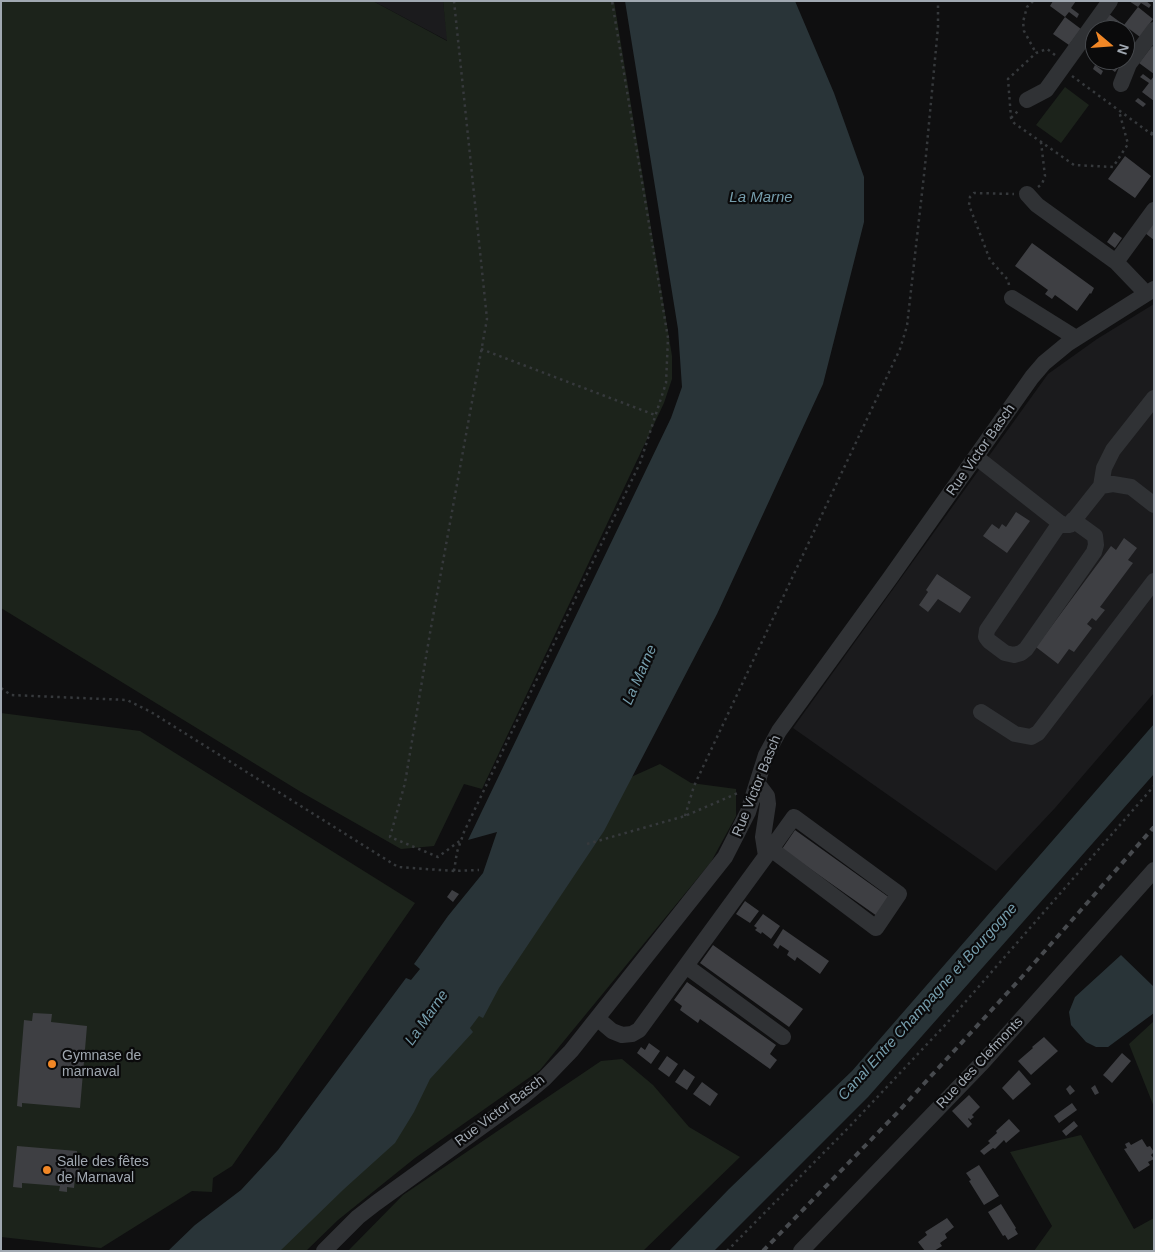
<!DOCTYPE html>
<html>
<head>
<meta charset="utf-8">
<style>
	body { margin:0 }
	#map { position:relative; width:1155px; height:1252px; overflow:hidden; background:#0f0f10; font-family:Arial,sans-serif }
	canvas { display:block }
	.frame { position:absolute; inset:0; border:2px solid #a0a8b1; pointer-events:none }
	.north { position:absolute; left:1085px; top:20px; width:50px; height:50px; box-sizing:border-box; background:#0a0a0b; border:1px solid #46494d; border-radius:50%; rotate:108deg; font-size:14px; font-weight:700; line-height:20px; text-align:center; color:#a0a8b1 }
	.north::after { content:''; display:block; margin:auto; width:18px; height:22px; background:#f18726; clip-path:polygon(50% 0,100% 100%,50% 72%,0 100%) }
</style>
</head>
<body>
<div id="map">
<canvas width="1155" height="1252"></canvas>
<div class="frame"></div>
<div class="north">N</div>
</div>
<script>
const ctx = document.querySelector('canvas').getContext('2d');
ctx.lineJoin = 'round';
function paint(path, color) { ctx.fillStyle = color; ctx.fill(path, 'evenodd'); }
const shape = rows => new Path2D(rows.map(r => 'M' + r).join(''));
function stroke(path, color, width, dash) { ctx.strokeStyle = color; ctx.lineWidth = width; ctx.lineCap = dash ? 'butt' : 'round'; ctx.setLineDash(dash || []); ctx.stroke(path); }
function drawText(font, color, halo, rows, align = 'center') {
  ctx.font = font + ' Arial,sans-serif'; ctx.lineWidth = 4.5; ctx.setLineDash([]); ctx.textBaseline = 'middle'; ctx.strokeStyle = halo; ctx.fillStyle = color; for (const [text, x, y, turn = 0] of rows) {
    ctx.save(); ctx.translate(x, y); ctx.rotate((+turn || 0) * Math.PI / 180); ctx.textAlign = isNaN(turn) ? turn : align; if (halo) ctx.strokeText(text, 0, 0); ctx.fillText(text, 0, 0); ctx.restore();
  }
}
paint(shape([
	[373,1,443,1,448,41],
	[1154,304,1154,693,1055,808,996,871,793,728,1048,374,1097,339]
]), '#1b1b1d');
paint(shape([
	[1,1,373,1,447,41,443,1,614,1,672,356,672,379,664,403,482,789,464,784,434,846,401,849,301,792,1,608],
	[1065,87,1089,105,1061,143,1036,125],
	[1,713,140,731,415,903,232,1166,213,1178,212,1192,192,1191,101,1248,1,1237],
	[660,764,691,783,736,789,736,816,711,862,540,1070,415,1158,338,1220,306,1251,262,1251,620,782],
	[1154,1021,1154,1107,1129,1044],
	[622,1059,653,1085,689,1127,740,1157,643,1251,348,1251,403,1195,601,1061],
	[1081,1135,1134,1229,1154,1218,1154,1251,1034,1251,1052,1226,1010,1152]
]), '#1c231b');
paint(shape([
	[625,1,795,1,834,93,864,177,864,222,823,384,717,614,604,831,499,988,483,1018,479,1016,470,1028,473,1032,430,1079,414,1112,395,1143,344,1189,280,1251,168,1251,195,1225,241,1190,278,1150,406,978,411,980,420,969,414,964,448,916,483,873,497,832,468,840,671,418,682,387,678,329],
	[1154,724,1154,774,868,1097,714,1251,669,1251,729,1189,852,1071],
	[1121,955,1154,987,1154,1013,1108,1047,1096,1047,1086,1042,1071,1025,1069,1012,1075,997]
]), '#293438');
paint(shape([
	[1053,1,1076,1,1071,8,1079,14,1077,18,1069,12,1065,17,1050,6],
	[1129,1,1146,1,1151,5,1149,8,1141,3,1138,7],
	[1138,7,1153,19,1140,37,1124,25],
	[1109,14,1124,25,1121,30,1097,30],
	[1065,17,1081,29,1069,45,1053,34],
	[1152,46,1154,47,1154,74,1139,63],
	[1098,60,1124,60,1115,72],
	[1095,65,1103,71,1101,75,1093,69],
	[1143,74,1151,80,1154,76,1154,101,1142,92,1149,83,1140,77],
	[1138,98,1146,104,1143,107,1135,101],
	[1125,156,1151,176,1135,198,1108,179],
	[1154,222,1154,240,1145,233],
	[1114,232,1122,238,1115,248,1107,242],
	[1032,243,1094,288,1091,294,1090,293,1077,311,1055,295,1052,299,1045,294,1048,290,1015,266],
	[1016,512,1030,521,1007,553,983,536,992,524,999,529,1002,524,1006,527],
	[1124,538,1137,548,1128,560,1133,563,1100,607,1105,610,1096,621,1092,618,1087,624,1092,628,1074,652,1069,649,1058,664,1036,647,1111,546,1116,550],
	[937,574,971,597,960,613,938,599,928,612,919,605,928,592,926,590],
	[795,830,890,898,877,916,782,849],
	[452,890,459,894,453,902,447,897],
	[745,901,759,911,750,923,736,914],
	[763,914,780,926,771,939,762,932,761,934,755,930,757,928,754,926],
	[783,929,829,961,820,974,797,957,795,961,787,955,789,951,780,945,778,949,773,945],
	[713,945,803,1009,789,1027,700,963],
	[687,982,776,1045,770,1054,777,1060,770,1069,700,1019,698,1023,680,1010,682,1006,674,1000],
	[33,1013,52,1014,51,1022,87,1026,80,1108,22,1103,22,1107,17,1106,24,1020,32,1021],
	[1044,1037,1058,1051,1031,1075,1018,1061,1033,1048,1032,1047],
	[649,1043,660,1051,651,1064,637,1053,641,1047,645,1050],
	[1122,1053,1131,1061,1112,1083,1103,1075],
	[667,1056,678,1064,669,1077,658,1069],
	[684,1069,695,1077,687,1090,675,1082],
	[1019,1070,1031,1084,1013,1100,1002,1088],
	[702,1082,718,1094,710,1106,693,1094],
	[1070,1085,1075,1091,1070,1095,1066,1089],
	[1095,1085,1099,1093,1095,1095,1091,1088],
	[969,1095,980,1107,972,1115,974,1117,970,1120,969,1118,968,1119,972,1124,968,1128,952,1111],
	[1072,1103,1077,1110,1059,1123,1054,1116],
	[1009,1119,1020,1131,1006,1143,1004,1140,995,1149,993,1148,984,1155,980,1151,990,1143,988,1141,997,1133,996,1131],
	[1074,1121,1078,1126,1066,1136,1062,1131],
	[1142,1139,1147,1147,1150,1146,1154,1152,1151,1155,1154,1159,1148,1162,1150,1165,1139,1172,1124,1149,1127,1148,1125,1144,1129,1142,1131,1145],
	[17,1146,77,1151,76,1162,80,1163,78,1178,75,1177,74,1188,67,1187,67,1192,59,1191,60,1186,22,1183,22,1188,13,1187],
	[979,1165,999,1196,984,1205,969,1181,971,1180,966,1173],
	[1001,1204,1016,1228,1015,1229,1018,1234,1008,1240,1005,1235,1003,1236,988,1212],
	[947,1218,954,1227,945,1234,947,1238,940,1243,942,1246,934,1251,925,1251,918,1242,927,1235,925,1232]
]), '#3e3f43');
stroke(shape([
	[454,1,487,319,430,633,405,783,390,837,438,857,461,840],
	[1033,1,1027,7,1023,22,1024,31,1036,53],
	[1055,55,1047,49,1036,53,1008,79,1011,118,1014,123,1074,165,1113,167,1128,144,1119,111],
	[1072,76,1154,136],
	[1011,118,1019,110],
	[1151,134,1154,130],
	[1038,187,1042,184,1045,176,1041,142],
	[1009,285,1008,280,990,260,969,205,970,197,974,193,1014,194],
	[481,349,655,415],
	[1,688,11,695,127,700,151,712,398,867,454,871,479,870],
	[685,816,694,786,900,349,907,326,925,166,938,27,938,1],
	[587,844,685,816,738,793],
	[454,871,457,852,464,832,640,463,666,383,668,338,612,1],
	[727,1251,852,1124,947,1023,1154,786]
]), '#36393c', 2.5, [2.5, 4]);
stroke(shape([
	[1121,84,1129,64,1154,30],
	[1027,100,1046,90,1110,1],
	[1027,194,1037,205,1116,262,1141,288,1144,295],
	[1116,262,1154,210],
	[1012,298,1076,338],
	[976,457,1060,523,1065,525,1070,525,1101,486,1113,484,1131,487,1154,505],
	[1101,486,1104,468,1113,450,1154,398],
	[1060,523,987,630,986,637,989,641,1005,653,1014,655,1021,653,1026,649,1094,552,1096,545,1095,536,1073,520],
	[981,712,1015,734,1031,737,1038,733,1154,581],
	[766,856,771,849,794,817,899,894,876,928,771,849],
	[686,966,783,1037],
	[598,1019,612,1031,622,1035,632,1034,639,1030,766,856,763,837,768,804,767,796,758,784],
	[324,1251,358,1217,376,1203,524,1096,544,1079,571,1051,725,857,748,812,766,755,779,731,890,578,1032,377,1044,363,1067,344,1154,289],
	[801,1251,983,1062,1154,870]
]), '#303235', 16);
stroke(shape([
	[763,1251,898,1112,1021,978,1154,827]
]), '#474a4e', 4, [6, 5]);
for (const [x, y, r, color] of [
	[52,1064,5,"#f18726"],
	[47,1170,5,"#f18726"]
]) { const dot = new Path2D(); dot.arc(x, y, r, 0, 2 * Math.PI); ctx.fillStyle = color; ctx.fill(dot); stroke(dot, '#0a0a0b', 2); }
drawText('14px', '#a0a8b1', '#0a0a0b', [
	["Rue Victor Basch",981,450,-55],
	["Rue Victor Basch",757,786,-68],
	["Rue des Clefmonts",980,1063,-47],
	["Rue Victor Basch",500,1111,-37]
]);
drawText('14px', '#a0a8b1', '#0a0a0b', [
	["Gymnase de",62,1056],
	["marnaval",62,1072],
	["Salle des fêtes",57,1162],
	["de Marnaval",57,1178]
], 'left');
drawText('italic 15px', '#769ead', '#0a0a0b', [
	["La Marne",761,198],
	["La Marne",640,675,-66],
	["Canal Entre Champagne et Bourgogne",928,1002,-48],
	["La Marne",427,1018,-55]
]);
</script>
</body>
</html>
